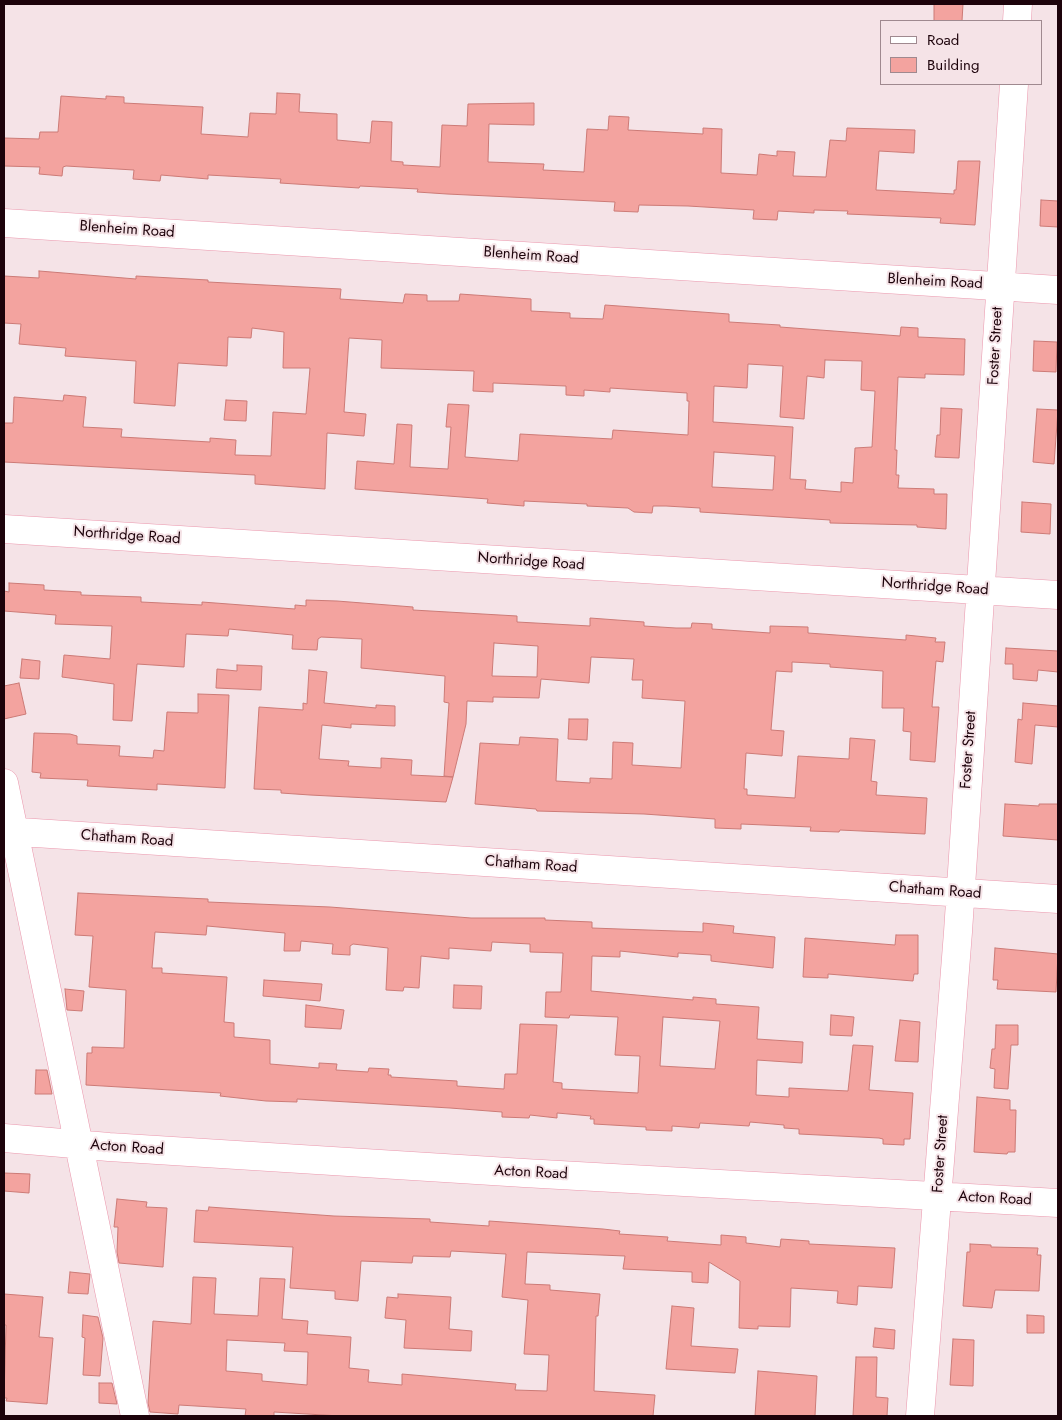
<!DOCTYPE html>
<html>
<head>
<meta charset="utf-8">
<style>
	body { margin:0 }
	#map { position:relative; width:1062px; height:1420px; overflow:hidden; background:#f5e3e7; font-family:Jost,sans-serif }
	canvas { display:block }
	.frame { position:absolute; inset:0; border:5px solid #1d030b; pointer-events:none }
	.legend { position:absolute; left:880px; top:20px; width:162px; height:65px; box-sizing:border-box; background:#f5e3e7; border:1px solid #9f898f; margin:0; padding:6px 9px; list-style:none; font-size:15px; color:#1d030b }
	.legend li { display:flex; align-items:center; gap:10px; height:25px }
	.legend b { width:25px; border:1px solid #9f898f }
</style>
</head>
<body>
<div id="map">
<canvas width="1062" height="1420"></canvas>
<div class="frame"></div>
<ul class="legend">
<li><b style="height:6px;background:#fff"></b>Road</li>
<li><b style="height:14px;background:#f3a39f"></b>Building</li>
</ul>
</div>
<script>
const ctx = document.querySelector('canvas').getContext('2d');
ctx.lineJoin = 'round';
function paint(path, color) { ctx.fillStyle = color; ctx.fill(path, 'evenodd'); }
const shape = rows => new Path2D(rows.map(r => 'M' + r).join(''));
function stroke(path, color, width, dash) { ctx.strokeStyle = color; ctx.lineWidth = width; ctx.lineCap = dash ? 'butt' : 'round'; ctx.setLineDash(dash || []); ctx.stroke(path); }
function drawText(font, color, halo, rows, align = 'center') {
  ctx.font = font + ' Jost,sans-serif'; ctx.lineWidth = 4; ctx.setLineDash([]); ctx.textBaseline = 'middle'; ctx.strokeStyle = halo; ctx.fillStyle = color; for (const [text, x, y, turn = 0] of rows) {
    ctx.save(); ctx.translate(x, y); ctx.rotate((+turn || 0) * Math.PI / 180); ctx.textAlign = isNaN(turn) ? turn : align; if (halo) ctx.strokeText(text, 0, 0); ctx.fillText(text, 0, 0); ctx.restore();
  }
}
const building = shape([
	[934,4,963,4,962,21,934,21,934,4],
	[277,93,300,94,299,112,337,114,337,140,370,143,372,121,392,122,391,161,403,162,403,165,440,167,442,125,467,126,468,104,534,103,534,125,489,124,488,162,544,164,543,170,584,172,587,129,608,130,609,116,629,117,628,130,703,134,703,128,722,129,721,173,757,175,759,154,777,156,777,151,795,152,793,176,826,177,830,140,846,141,847,128,915,130,914,153,879,151,876,190,954,194,954,190,956,190,958,161,980,161,975,225,940,223,941,218,847,214,848,211,814,210,814,213,778,211,777,220,753,219,754,210,688,206,639,205,638,212,614,211,615,202,447,194,417,192,418,189,360,186,359,188,280,183,281,179,208,175,208,179,161,175,160,181,133,179,134,170,66,166,63,167,62,176,39,174,40,167,4,166,4,138,39,139,40,132,58,132,61,96,106,99,106,96,124,97,124,103,203,107,201,134,248,137,250,113,276,114,277,93],
	[1041,200,1058,201,1058,227,1040,226,1041,200],
	[39,271,136,279,136,276,208,280,208,282,341,289,340,299,403,303,405,294,427,295,427,301,459,301,460,294,531,299,531,311,570,313,570,318,603,319,605,305,729,314,729,322,780,325,780,327,900,336,901,327,918,328,918,337,965,339,964,375,925,374,925,378,898,377,895,450,897,450,896,475,899,475,898,488,934,489,934,494,947,494,946,529,917,527,917,525,830,523,830,520,700,512,700,508,666,506,653,506,652,513,634,512,628,508,587,506,587,504,524,501,524,506,487,503,488,499,355,489,357,461,394,464,397,424,412,425,410,467,448,469,451,427,446,427,448,404,469,405,465,457,518,461,520,434,612,439,613,430,688,435,689,401,687,401,687,393,610,388,610,392,584,390,584,396,566,395,566,386,493,383,493,392,473,391,474,371,381,368,382,340,349,338,344,412,366,414,364,436,327,433,325,489,255,484,255,475,4,462,4,423,13,423,14,397,63,401,64,395,86,397,83,427,122,429,121,437,210,442,210,438,236,440,235,455,271,456,273,412,306,414,310,368,283,368,284,332,252,328,251,338,228,337,227,366,178,363,175,406,134,403,136,361,65,356,66,348,19,344,21,324,4,323,4,276,39,278,39,271],
	[825,360,862,361,861,390,875,391,872,447,855,448,853,483,841,482,841,492,805,489,806,480,790,479,793,427,713,422,714,386,747,388,748,364,783,366,780,417,804,419,807,376,824,378,825,360],
	[714,452,775,456,773,490,712,487,714,452],
	[1034,341,1057,342,1056,372,1033,371,1034,341],
	[226,400,247,401,246,421,224,420,226,400],
	[941,408,962,409,959,458,935,457,937,435,940,435,941,408],
	[1037,409,1058,410,1054,464,1033,462,1037,409],
	[1022,502,1051,504,1050,534,1021,532,1022,502],
	[9,583,44,585,44,590,81,592,81,595,141,597,141,602,202,605,202,602,295,609,295,605,306,606,306,600,337,601,413,607,413,610,517,616,517,622,590,626,590,618,644,622,644,626,676,628,691,628,692,623,712,624,712,629,770,633,770,626,808,627,808,633,906,640,906,635,936,638,935,642,945,642,943,662,936,661,932,707,939,707,935,762,910,760,911,732,903,731,904,708,882,708,883,671,830,667,830,664,792,662,792,672,776,671,771,730,784,731,782,756,746,753,744,789,747,789,747,795,795,798,798,756,849,759,850,738,875,740,871,781,877,782,876,795,927,798,925,834,840,830,839,832,810,831,811,827,741,824,741,829,715,828,715,819,644,814,537,811,536,809,475,804,480,743,519,745,520,737,558,739,556,781,590,783,590,778,612,779,613,742,633,743,632,765,681,768,685,701,642,698,643,680,632,680,634,659,591,657,589,683,541,679,539,698,493,697,493,702,467,701,466,724,453,777,444,776,449,703,444,702,445,676,361,668,362,639,321,637,318,639,317,650,292,649,293,635,229,629,228,636,186,634,184,667,137,664,132,721,113,720,114,684,62,677,64,655,110,659,112,626,55,624,56,615,4,611,4,591,9,592,9,583],
	[494,643,538,646,537,677,492,676,494,643],
	[1006,648,1058,651,1058,672,1038,670,1037,681,1013,679,1013,664,1005,664,1006,648],
	[22,659,40,661,39,679,20,678,22,659],
	[237,665,262,666,261,690,216,688,217,669,237,671,237,665],
	[309,670,327,672,324,703,376,708,376,705,395,706,395,726,351,724,351,728,322,725,319,759,349,761,348,766,381,768,381,758,412,760,411,775,453,777,446,802,310,795,281,793,281,790,254,789,259,707,303,710,303,703,307,704,309,670],
	[19,683,26,714,4,719,4,686,19,683],
	[198,694,229,695,225,788,157,784,157,790,87,786,88,780,40,778,41,773,32,772,34,733,70,734,77,736,77,744,120,746,119,756,153,758,154,750,164,751,167,712,198,713,198,694],
	[1023,703,1058,706,1058,727,1035,725,1032,764,1015,762,1018,719,1022,720,1023,703],
	[569,719,588,719,587,740,568,739,569,719],
	[1005,804,1039,806,1039,804,1058,804,1058,840,1003,836,1005,804],
	[78,893,208,899,208,902,330,907,471,918,545,918,545,920,592,922,592,928,703,932,703,923,734,926,733,933,775,937,773,968,711,961,711,955,678,953,678,957,620,951,620,957,592,956,591,991,693,1000,693,997,716,999,716,1004,759,1007,757,1039,803,1042,802,1063,757,1060,756,1095,789,1097,789,1088,848,1091,853,1045,873,1046,869,1090,913,1093,910,1139,904,1139,904,1145,883,1144,883,1139,879,1138,799,1134,799,1129,784,1128,784,1125,750,1122,749,1126,700,1123,699,1128,672,1126,672,1131,646,1130,646,1127,594,1124,594,1119,590,1119,591,1116,557,1113,557,1118,530,1115,529,1118,502,1117,502,1112,450,1108,297,1099,297,1102,266,1101,220,1096,221,1093,86,1085,87,1053,92,1053,92,1047,124,1048,126,990,89,987,93,936,75,935,78,893],
	[207,926,285,933,284,951,300,951,301,941,333,944,332,954,350,955,350,946,353,944,388,948,386,990,403,991,404,987,419,988,421,956,449,959,449,948,491,951,492,942,530,944,530,952,563,953,561,992,546,992,545,1017,569,1018,570,1015,618,1017,615,1055,640,1056,638,1093,562,1089,562,1083,553,1082,557,1025,520,1024,517,1074,505,1074,504,1089,457,1086,457,1081,391,1077,391,1075,388,1075,389,1069,369,1068,368,1072,336,1070,337,1064,319,1063,319,1068,270,1064,270,1040,234,1037,234,1023,224,1022,227,977,162,973,162,968,152,968,155,932,206,935,207,926],
	[663,1017,720,1021,715,1069,660,1066,663,1017],
	[896,935,918,935,918,974,914,974,913,981,828,974,828,978,803,977,805,938,895,945,896,935],
	[995,948,1058,954,1056,992,997,989,998,980,993,980,995,948],
	[264,980,322,984,320,1001,263,996,264,980],
	[454,985,482,986,481,1009,453,1008,454,985],
	[65,989,84,991,82,1011,67,1010,65,989],
	[306,1005,344,1010,341,1029,305,1027,306,1005],
	[831,1015,854,1017,852,1036,830,1035,831,1015],
	[900,1020,920,1022,918,1062,895,1061,900,1020],
	[996,1025,1018,1025,1018,1045,1011,1045,1008,1089,994,1088,995,1069,990,1068,992,1049,995,1049,996,1025],
	[36,1070,47,1070,52,1094,35,1094,36,1070],
	[977,1097,1010,1100,1010,1110,1016,1110,1015,1152,1008,1152,1007,1154,974,1152,977,1097],
	[4,1173,30,1174,29,1193,4,1191,4,1173],
	[117,1199,147,1202,146,1207,167,1208,163,1267,119,1263,117,1252,118,1227,114,1227,117,1199],
	[209,1207,334,1216,430,1219,430,1222,489,1226,489,1221,603,1229,620,1231,619,1234,668,1237,667,1241,721,1245,721,1235,746,1237,746,1243,780,1247,781,1239,809,1241,809,1244,895,1248,892,1288,858,1286,857,1305,837,1303,838,1291,791,1288,790,1327,758,1326,758,1329,739,1328,740,1281,709,1262,708,1283,692,1282,692,1272,623,1269,625,1256,527,1252,525,1284,550,1285,550,1290,600,1294,598,1316,596,1316,594,1391,655,1395,653,1416,340,1416,274,1412,274,1416,245,1416,246,1409,179,1405,178,1414,150,1412,148,1403,153,1321,191,1324,193,1277,216,1278,214,1314,258,1316,260,1278,285,1279,282,1319,308,1321,307,1334,351,1337,349,1368,369,1370,368,1382,402,1385,402,1374,516,1384,515,1390,547,1391,549,1355,524,1354,528,1300,502,1297,506,1254,451,1251,450,1257,413,1256,412,1263,361,1261,358,1301,335,1299,335,1291,290,1288,293,1247,194,1242,196,1210,208,1211,209,1207],
	[227,1340,285,1343,284,1351,308,1352,307,1385,262,1381,262,1374,226,1371,227,1340],
	[970,1244,991,1245,991,1247,1038,1248,1037,1255,1041,1255,1039,1291,995,1290,992,1308,963,1306,967,1252,970,1252,970,1244],
	[70,1272,90,1274,88,1294,68,1293,70,1272],
	[4,1294,43,1297,39,1337,53,1338,47,1404,6,1401,7,1398,4,1398,6,1325,4,1325,4,1294],
	[398,1294,451,1297,449,1329,472,1331,471,1351,404,1348,406,1320,385,1318,387,1297,398,1298,398,1294],
	[672,1306,694,1308,691,1346,738,1349,735,1373,666,1369,672,1306],
	[83,1315,98,1317,103,1338,100,1376,83,1375,85,1338,82,1337,83,1315],
	[1027,1315,1044,1316,1044,1333,1027,1333,1027,1315],
	[875,1328,895,1330,894,1349,873,1347,875,1328],
	[953,1339,974,1340,973,1386,950,1385,953,1339],
	[856,1357,877,1357,876,1397,888,1398,887,1416,853,1416,856,1357],
	[758,1371,817,1376,815,1416,755,1416,758,1371],
	[99,1383,112,1383,117,1404,99,1403,99,1383]
]);
paint(building, '#f3a39f');
stroke(building, '#cc7a76', 1);
const minor = shape([
	[1017,21,1018,4],
	[4,223,1058,290],
	[4,529,1058,595],
	[4,783,135,1416],
	[4,831,1058,899],
	[4,1138,109,1147,524,1173,1058,1203],
	[920,1416,958,932,1014,84]
]);
stroke(minor, '#eb97ad', 29);
stroke(minor, '#fff', 28);
drawText('15px', '#1d030b', '#f5e3e7', [
	["Blenheim Road",127,230,4],
	["Blenheim Road",531,256,4],
	["Blenheim Road",935,282,3],
	["Foster Street",996,346,-87],
	["Northridge Road",127,536,4],
	["Northridge Road",531,562,4],
	["Northridge Road",935,587,4],
	["Foster Street",969,750,-86],
	["Chatham Road",127,839,4],
	["Chatham Road",531,865,4],
	["Chatham Road",935,891,4],
	["Acton Road",127,1148,4],
	["Foster Street",941,1154,-86],
	["Acton Road",531,1173,3],
	["Acton Road",995,1199,3]
]);
</script>
</body>
</html>
